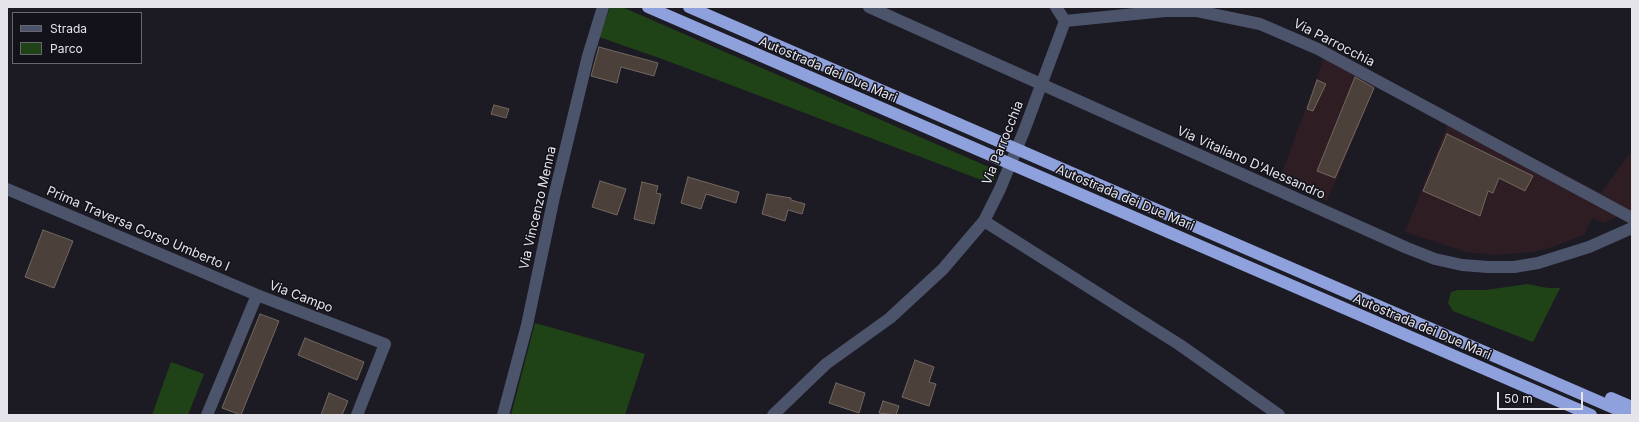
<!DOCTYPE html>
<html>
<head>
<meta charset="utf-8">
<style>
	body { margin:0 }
	#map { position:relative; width:1639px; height:422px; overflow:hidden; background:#1c1b24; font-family:Inter,sans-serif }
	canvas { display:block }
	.frame { position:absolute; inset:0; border:8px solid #e4e4ea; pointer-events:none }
	.legend { position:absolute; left:12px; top:12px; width:130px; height:52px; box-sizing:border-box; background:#13121b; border:1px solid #67666e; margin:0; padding:5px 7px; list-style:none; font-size:12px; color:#e4e4ea }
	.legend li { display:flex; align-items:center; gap:8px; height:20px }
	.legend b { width:20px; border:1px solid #67666e }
	.scale { position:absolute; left:1497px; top:392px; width:86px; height:18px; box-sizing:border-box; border:2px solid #e4e4ea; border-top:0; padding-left:5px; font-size:12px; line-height:14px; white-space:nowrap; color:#e4e4ea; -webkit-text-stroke:3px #13121b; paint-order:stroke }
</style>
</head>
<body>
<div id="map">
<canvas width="1639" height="422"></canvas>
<div class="frame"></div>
<ul class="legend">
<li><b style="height:5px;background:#4c546c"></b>Strada</li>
<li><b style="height:11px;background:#1f4316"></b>Parco</li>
</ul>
<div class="scale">50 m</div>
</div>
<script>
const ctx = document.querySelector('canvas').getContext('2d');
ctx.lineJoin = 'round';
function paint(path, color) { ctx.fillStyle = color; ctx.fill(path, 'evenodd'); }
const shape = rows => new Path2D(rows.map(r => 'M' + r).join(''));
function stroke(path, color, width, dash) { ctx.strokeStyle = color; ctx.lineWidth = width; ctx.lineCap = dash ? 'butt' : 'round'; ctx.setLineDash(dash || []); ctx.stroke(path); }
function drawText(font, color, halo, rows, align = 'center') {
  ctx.font = font + ' Inter,sans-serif'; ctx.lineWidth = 3; ctx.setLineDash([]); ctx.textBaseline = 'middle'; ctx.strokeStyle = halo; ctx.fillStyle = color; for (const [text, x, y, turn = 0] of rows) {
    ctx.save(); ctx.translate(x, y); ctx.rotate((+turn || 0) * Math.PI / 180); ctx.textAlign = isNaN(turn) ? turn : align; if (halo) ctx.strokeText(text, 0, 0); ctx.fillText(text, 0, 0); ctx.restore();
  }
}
paint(shape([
	[1324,58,1376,85,1327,201,1279,181],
	[1451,116,1601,193,1632,150,1632,210,1604,223,1592,218,1584,235,1549,248,1532,252,1495,255,1466,252,1405,232]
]), '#2f1d24');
paint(shape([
	[610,7,622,7,998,171,992,184,665,60,599,37],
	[1527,284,1548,288,1560,288,1533,342,1453,311,1448,303,1451,292,1458,290,1486,290],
	[535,323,645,354,625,415,511,415],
	[171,362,204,374,188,415,152,415]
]), '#1f4316');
const building = shape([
	[599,47,658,63,654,76,621,67,617,83,591,76,599,47],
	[1355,77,1374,88,1335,178,1317,171,1355,77],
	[1317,80,1326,84,1313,111,1307,109,1317,80],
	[494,105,509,109,506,118,491,114,494,105],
	[1447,134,1533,176,1525,191,1499,178,1493,193,1488,191,1480,216,1423,191,1447,134],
	[688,177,739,192,736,203,706,194,701,209,681,203,688,177],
	[600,181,626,189,617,215,592,207,600,181],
	[642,182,658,186,656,193,661,194,654,224,634,219,642,182],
	[767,194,791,198,791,200,805,204,802,214,788,210,785,221,762,214,767,194],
	[43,230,73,241,54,288,25,277,43,230],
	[260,314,279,321,241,415,222,408,260,314],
	[305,338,364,362,357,380,298,355,305,338],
	[915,360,934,367,929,382,936,384,929,406,902,397,915,360],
	[836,383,865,393,859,413,829,403,836,383],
	[329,393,348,401,342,415,321,415,329,393],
	[883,401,899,406,896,415,879,413,883,401]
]);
paint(building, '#4c403b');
stroke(building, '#736761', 1);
stroke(shape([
	[869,7,1407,248,1435,259,1462,265,1488,267,1514,267,1538,263,1589,247,1632,228],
	[1056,7,1065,21],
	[7,189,257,295,385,344,357,415],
	[984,221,1180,345,1279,415],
	[207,415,257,295],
	[503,415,527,325,554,197,588,56,603,7],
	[773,415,826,364,890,318,943,269,984,221,1000,189,1024,131,1065,21,1165,11,1197,11,1260,24,1318,49,1632,218]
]), '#4c546c', 12);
stroke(shape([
	[648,7,1591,415],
	[689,7,1630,415],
	[1611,398,1632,407]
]), '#8ea1dd', 12);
drawText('13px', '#e4e4ea', '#13121b', [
	["Via Parrocchia",1334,43,27],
	["Autostrada dei Due Mari",828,70,23],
	["Via Parrocchia",1003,143,-68],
	["Via Vitaliano D'Alessandro",1251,163,24],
	["Autostrada dei Due Mari",1125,198,23],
	["Via Vincenzo Menna",538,208,-77],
	["Prima Traversa Corso Umberto I",138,229,23],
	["Via Campo",301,297,21],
	["Autostrada dei Due Mari",1422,327,23]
]);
</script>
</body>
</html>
